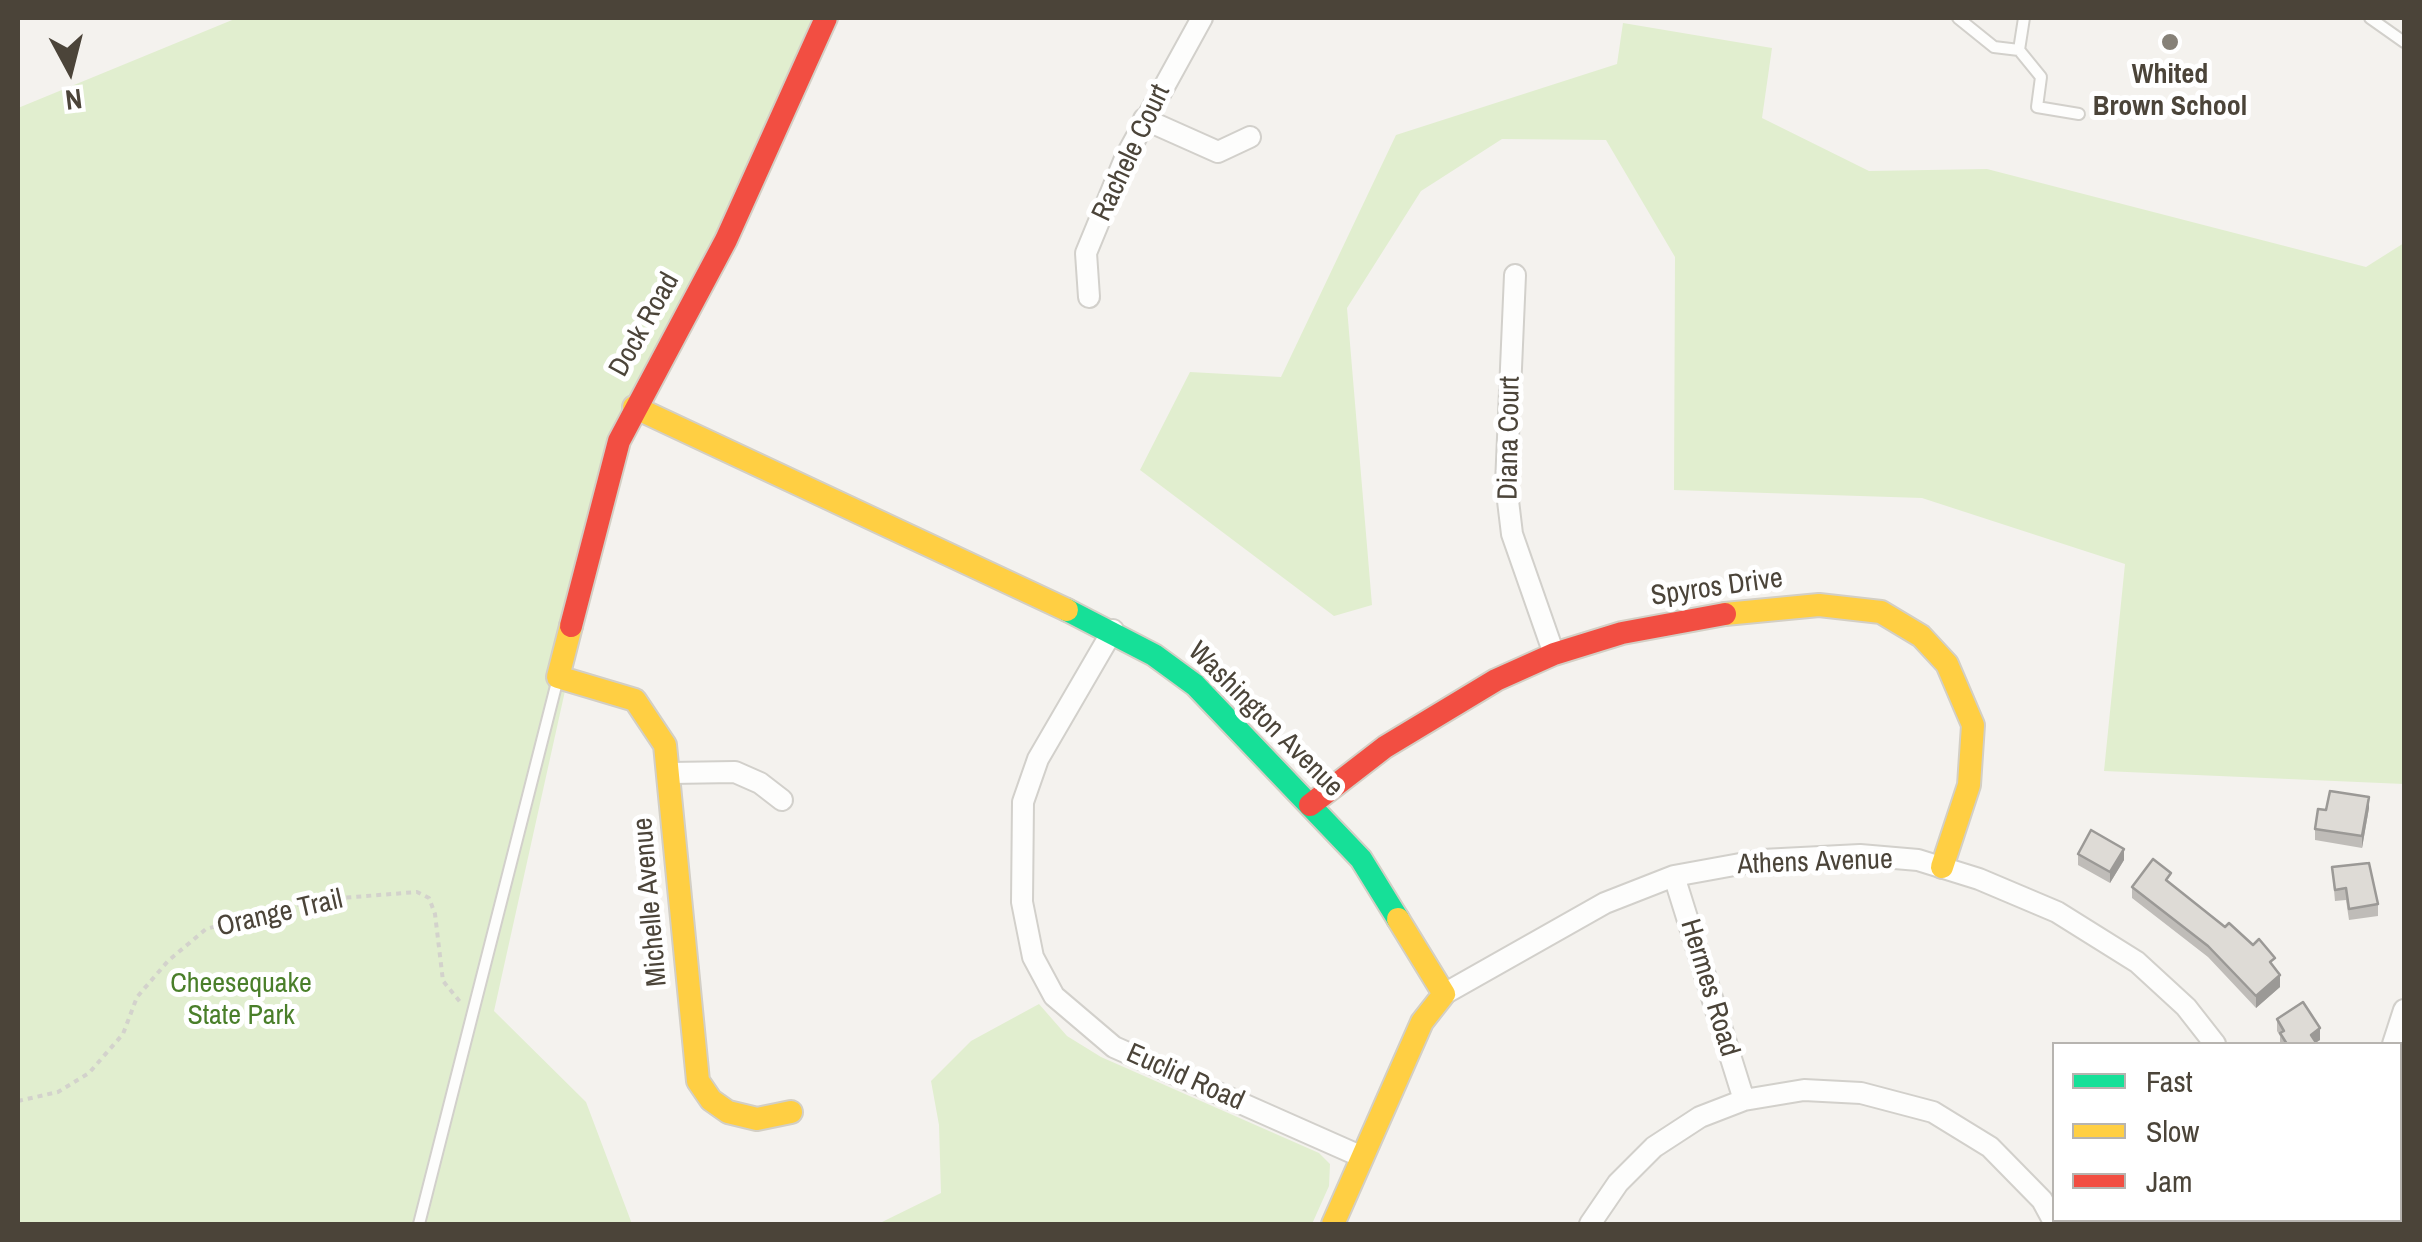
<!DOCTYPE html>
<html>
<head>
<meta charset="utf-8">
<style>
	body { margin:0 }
	#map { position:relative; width:2422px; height:1242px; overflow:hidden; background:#f4f2ee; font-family:"Archivo Narrow",sans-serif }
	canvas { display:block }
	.frame { position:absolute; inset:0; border:20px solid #4b4439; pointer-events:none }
	.legend { position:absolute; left:2052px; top:1042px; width:350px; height:180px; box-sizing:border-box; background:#fff; border:2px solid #b7b4b0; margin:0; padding:12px 18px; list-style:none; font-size:30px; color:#4b4439 }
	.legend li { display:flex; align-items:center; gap:20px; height:50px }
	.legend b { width:50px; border:2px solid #b7b4b0 }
	.north { position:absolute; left:20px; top:20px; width:100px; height:100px; -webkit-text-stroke:8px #fff; paint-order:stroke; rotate:173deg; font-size:28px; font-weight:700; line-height:40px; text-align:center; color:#4b4439 }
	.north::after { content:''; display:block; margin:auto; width:35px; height:45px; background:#4b4439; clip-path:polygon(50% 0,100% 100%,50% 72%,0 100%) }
</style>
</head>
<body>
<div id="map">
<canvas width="2422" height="1242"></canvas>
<div class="frame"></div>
<ul class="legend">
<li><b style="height:12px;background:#16e098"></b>Fast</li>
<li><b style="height:12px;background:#ffcf43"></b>Slow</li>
<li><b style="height:12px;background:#f24e42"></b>Jam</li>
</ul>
<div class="north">N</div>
</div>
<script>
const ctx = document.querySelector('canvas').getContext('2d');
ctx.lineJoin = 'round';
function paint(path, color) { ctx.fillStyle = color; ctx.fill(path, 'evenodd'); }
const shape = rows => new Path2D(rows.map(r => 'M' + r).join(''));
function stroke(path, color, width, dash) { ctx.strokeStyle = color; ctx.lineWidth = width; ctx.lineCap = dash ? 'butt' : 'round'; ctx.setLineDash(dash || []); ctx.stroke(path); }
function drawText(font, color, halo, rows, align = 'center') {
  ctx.font = font + ' "Archivo Narrow",sans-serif'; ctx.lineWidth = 10; ctx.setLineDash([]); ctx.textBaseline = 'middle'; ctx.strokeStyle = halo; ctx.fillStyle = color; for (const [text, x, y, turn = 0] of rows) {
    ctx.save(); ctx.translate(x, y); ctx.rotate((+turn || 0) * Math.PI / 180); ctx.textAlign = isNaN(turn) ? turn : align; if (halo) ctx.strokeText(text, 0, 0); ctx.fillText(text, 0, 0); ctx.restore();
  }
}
paint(shape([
	[237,18,812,18,614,470,494,1011,586,1102,632,1224,18,1224,18,108],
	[1623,23,1772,48,1762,118,1869,171,1987,169,2366,267,2404,243,2404,784,2104,771,2125,564,1922,498,1674,490,1675,257,1606,140,1502,139,1421,191,1347,308,1372,605,1334,616,1140,470,1190,372,1281,377,1396,135,1617,64],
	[1039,1004,1067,1036,1101,1057,1319,1153,1330,1164,1329,1186,1312,1224,826,1224,882,1222,941,1193,939,1125,931,1081,971,1041]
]), '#e1eecf');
const lane = shape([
	[1958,18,1994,47,2019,50,2024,18],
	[2370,18,2404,42],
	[2019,50,2041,77,2037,107,2079,114],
	[419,1224,558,678]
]);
const street = shape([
	[1144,119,1218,152,1250,137],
	[1515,275,1506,484,1512,534,1554,654],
	[1089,297,1086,253,1126,156,1202,18],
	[1113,630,1038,759,1023,802,1022,902,1033,957,1054,996,1114,1047,1360,1156],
	[671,773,735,772,760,783,782,800],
	[1674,876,1744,1100],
	[1444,994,1605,903,1674,876,1762,860,1860,855,1918,860,1979,879,2057,912,2137,962,2186,1007,2215,1044],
	[2393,1044,2404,1010],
	[2307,1220,2308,1224],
	[1590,1224,1618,1183,1654,1147,1700,1117,1744,1100,1804,1090,1861,1093,1933,1112,1990,1147,2042,1200,2055,1224]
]);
const fast = shape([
	[1067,610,1154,655,1195,685,1361,859,1398,919]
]);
const slow = shape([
	[634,407,1067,610],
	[1725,614,1819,605,1881,612,1921,636,1947,664,1973,725,1969,785,1942,867],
	[571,626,558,677,635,700,665,745,698,1081,711,1100,728,1112,757,1119,791,1112],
	[1333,1224,1422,1022,1444,994,1398,919]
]);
const jam = shape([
	[571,626,619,441,726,240,826,18],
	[1310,805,1385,747,1496,680,1554,654,1622,633,1725,614]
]);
stroke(lane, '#d2d0cb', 14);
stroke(street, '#d2d0cb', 24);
stroke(fast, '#d3cfc5', 26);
stroke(slow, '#d3cfc5', 26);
stroke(jam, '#d3cfc5', 26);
stroke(shape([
	[18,1101,58,1092,89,1073,123,1034,137,997,168,961,206,929,316,900,417,892,429,898,435,914,443,981,461,1003]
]), '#d3d2cc', 4, [5, 5]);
stroke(lane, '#fdfdfc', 10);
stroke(street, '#fdfdfc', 20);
stroke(fast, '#16e098', 22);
stroke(slow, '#ffcf43', 22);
stroke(jam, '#f24e42', 22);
paint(shape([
	[2369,808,2362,848,2315,840,2315,829,2326,810],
	[2078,854,2124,860,2110,883,2078,865],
	[2332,867,2378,904,2378,916,2349,920,2346,900,2335,901],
	[2171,884,2275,968,2280,987,2256,1008,2208,957,2132,898,2132,887],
	[2277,1019,2320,1040,2316,1043,2317,1044,2280,1044,2280,1036,2277,1031]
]), '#bfbcb8');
paint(shape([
	[2369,797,2369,808,2362,848,2362,836],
	[2124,849,2124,860,2110,883,2110,872],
	[2280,975,2280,987,2256,1008,2256,996],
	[2320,1028,2320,1040,2313,1044,2311,1035],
	[2404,1160,2404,1171,2400,1174,2400,1163]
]), '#9b9996');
const building = shape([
	[2330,791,2369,797,2362,836,2315,829,2318,809,2326,810,2330,791],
	[2091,830,2124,849,2110,872,2078,854,2091,830],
	[2153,859,2171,873,2166,880,2225,927,2229,923,2253,945,2259,939,2275,958,2270,962,2280,975,2256,996,2208,946,2132,887,2153,859],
	[2369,863,2378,904,2349,909,2346,888,2335,890,2332,867,2369,863],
	[2303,1002,2320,1028,2311,1035,2317,1044,2287,1044,2280,1033,2284,1031,2277,1019,2303,1002],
	[2404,1126,2404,1160,2400,1163,2400,1128,2404,1126]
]);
paint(building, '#dedbd6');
stroke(building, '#9b9996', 2.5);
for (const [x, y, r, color] of [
	[2170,42,10,"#868178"]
]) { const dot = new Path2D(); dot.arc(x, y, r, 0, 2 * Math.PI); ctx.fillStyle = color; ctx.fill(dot); stroke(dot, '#fff', 4); }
drawText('bold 28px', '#4b4439', '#fff', [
	["Whited",2170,75],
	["Brown School",2170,107]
]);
drawText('28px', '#4b4439', '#fff', [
	["Rachele Court",1132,153,-65],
	["Dock Road",645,325,-61],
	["Diana Court",1510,438,-89],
	["Spyros Drive",1717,588,-8],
	["Washington Avenue",1265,720,45],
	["Athens Avenue",1815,863,-2],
	["Michelle Avenue",651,902,-95],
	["Orange Trail",280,914,-13],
	["Hermes Road",1709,988,73],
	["Euclid Road",1185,1078,24]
]);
drawText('28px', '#4a7f2a', '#fff', [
	["Cheesequake",241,984],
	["State Park",241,1016]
]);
</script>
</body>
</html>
